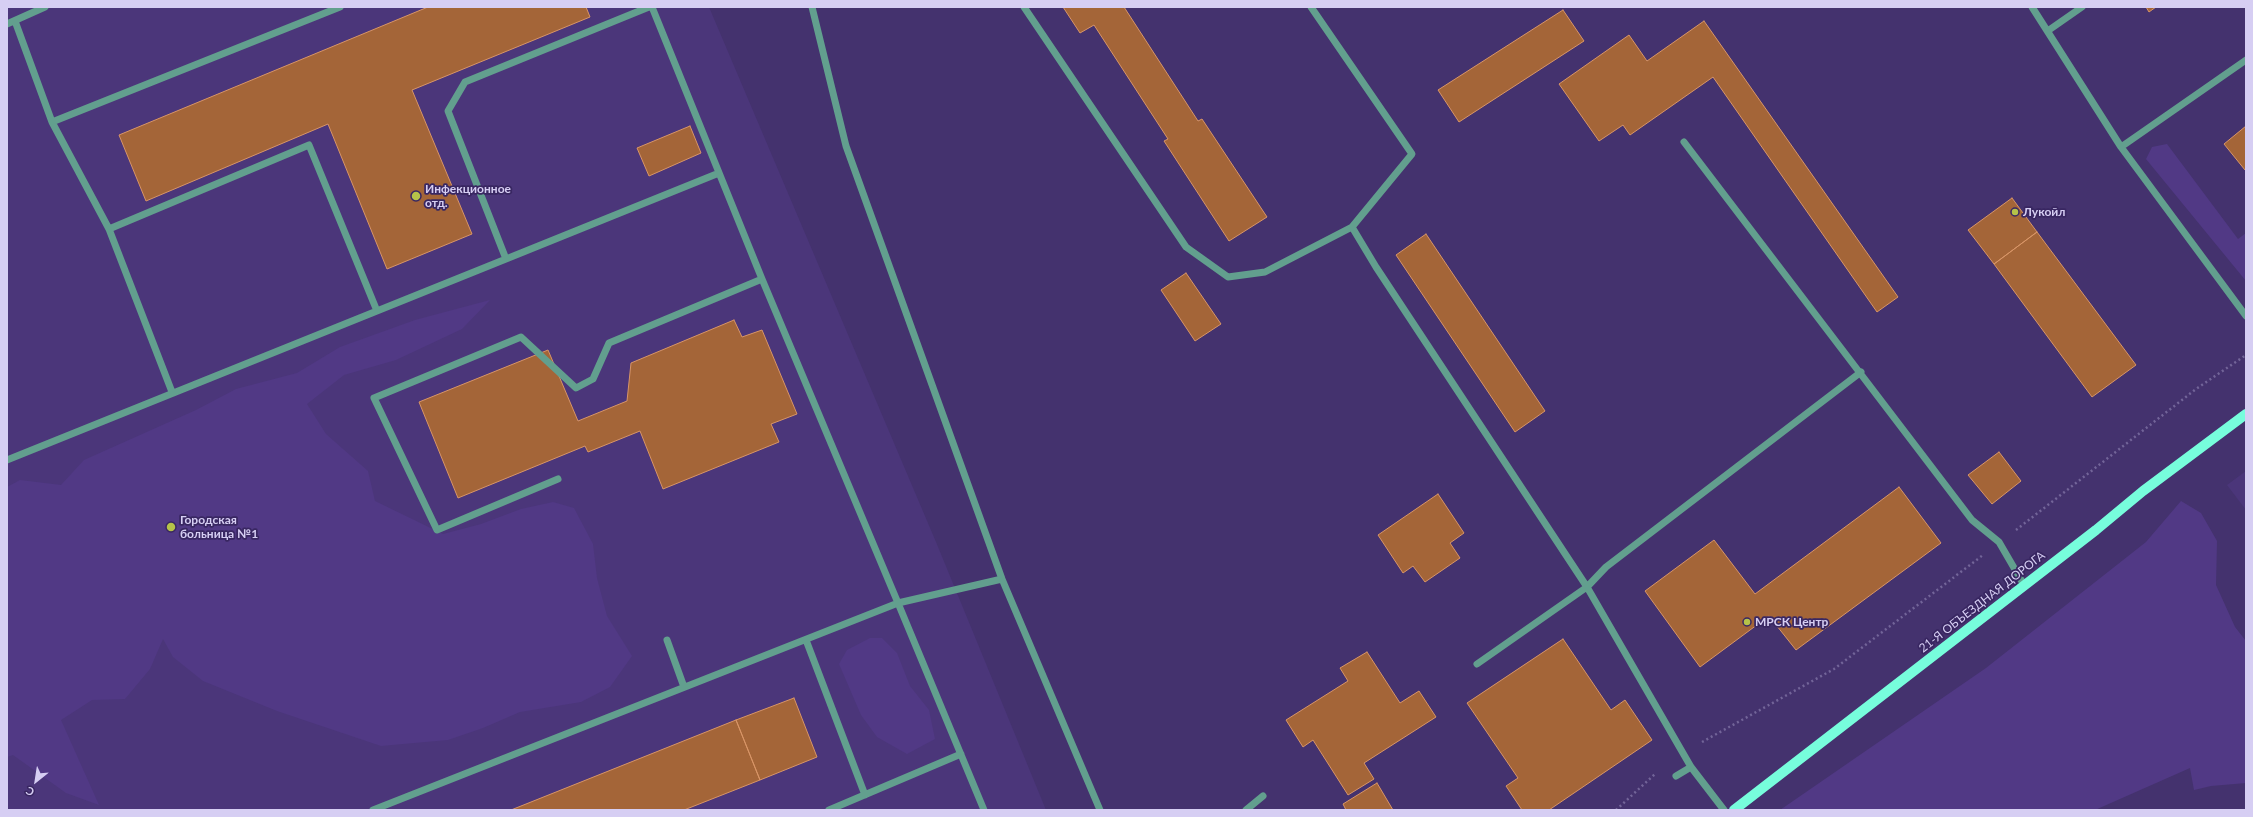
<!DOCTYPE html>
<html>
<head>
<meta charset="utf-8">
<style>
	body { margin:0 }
	#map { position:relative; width:2253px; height:817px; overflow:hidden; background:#44326e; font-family:Lato,sans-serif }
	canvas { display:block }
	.frame { position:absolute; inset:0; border:8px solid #d6cef3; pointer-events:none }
	.north { position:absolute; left:16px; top:761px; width:40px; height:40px; -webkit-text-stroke:3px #392762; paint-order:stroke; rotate:210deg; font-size:11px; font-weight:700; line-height:16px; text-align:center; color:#d6cef3 }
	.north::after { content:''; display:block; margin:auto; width:14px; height:18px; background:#d6cef3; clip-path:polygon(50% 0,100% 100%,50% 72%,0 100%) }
</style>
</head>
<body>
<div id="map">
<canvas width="2253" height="817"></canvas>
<div class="frame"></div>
<div class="north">С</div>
</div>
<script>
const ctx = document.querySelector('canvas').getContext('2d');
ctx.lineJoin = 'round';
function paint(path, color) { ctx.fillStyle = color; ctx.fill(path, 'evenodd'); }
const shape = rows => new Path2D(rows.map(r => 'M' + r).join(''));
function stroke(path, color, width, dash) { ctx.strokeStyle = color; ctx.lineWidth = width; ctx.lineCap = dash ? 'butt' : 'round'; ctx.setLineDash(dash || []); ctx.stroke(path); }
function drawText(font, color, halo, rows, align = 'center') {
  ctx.font = font + ' Lato,sans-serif'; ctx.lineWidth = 3.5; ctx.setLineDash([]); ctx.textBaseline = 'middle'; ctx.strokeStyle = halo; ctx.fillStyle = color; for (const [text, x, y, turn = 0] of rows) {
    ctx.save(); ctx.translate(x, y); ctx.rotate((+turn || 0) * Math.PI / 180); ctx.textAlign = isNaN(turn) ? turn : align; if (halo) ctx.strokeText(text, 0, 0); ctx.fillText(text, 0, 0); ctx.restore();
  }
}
paint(shape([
	[7,7,709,7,936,542,1046,810,7,810],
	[2246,471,2246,510,2227,485]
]), '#4b367a');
paint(shape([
	[2167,144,2238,239,2246,233,2246,281,2146,159,2152,147],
	[490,300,462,329,396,360,344,375,307,404,326,434,368,471,375,501,443,534,481,524,521,509,553,502,574,508,593,544,597,578,607,616,632,656,610,687,581,702,520,712,483,728,448,740,381,746,277,711,203,681,173,657,163,639,150,669,125,699,92,700,61,720,99,805,66,793,13,755,7,757,7,487,20,480,61,485,84,460,196,410,236,389,297,373,340,347,415,320],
	[2181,501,2201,513,2217,541,2216,585,2235,627,2246,641,2246,783,2211,786,2194,790,2190,768,2095,810,1780,810,1986,668,2146,542],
	[870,638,882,638,897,653,910,686,929,710,935,739,907,754,877,737,861,715,839,664,847,650]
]), '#513985');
const building = shape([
	[428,7,586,7,590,17,412,90,472,234,387,269,328,124,146,201,119,135,428,7],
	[1063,7,1124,7,1198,121,1202,119,1267,217,1229,241,1164,141,1168,139,1094,25,1080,33,1063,7],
	[2146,7,2156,7,2149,12,2146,7],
	[1563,10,1584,41,1459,122,1438,90,1563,10],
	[1704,21,1898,297,1877,312,1713,77,1630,135,1623,125,1599,141,1559,84,1629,35,1647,61,1704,21],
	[690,126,701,153,649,176,637,148,690,126],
	[2246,126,2246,169,2245,170,2224,144,2246,126],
	[2012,198,2037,232,1994,264,1968,230,2012,198],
	[2037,232,2136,365,2092,397,1994,264,2037,232],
	[1426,234,1545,411,1515,432,1396,255,1426,234],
	[1186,273,1221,324,1195,341,1161,290,1186,273],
	[734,320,742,337,762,330,797,414,771,424,779,442,663,489,640,431,588,452,585,446,458,498,419,402,548,350,578,421,627,401,631,363,734,320],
	[1999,452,2021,481,1992,504,1968,475,1999,452],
	[1899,487,1941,543,1796,650,1769,616,1700,667,1645,591,1714,540,1755,594,1899,487],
	[1438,494,1464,533,1450,543,1460,558,1425,582,1413,566,1403,573,1378,535,1438,494],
	[1563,639,1611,710,1625,700,1652,740,1549,810,1522,810,1506,786,1518,778,1467,703,1563,639],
	[1367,652,1400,703,1419,691,1436,717,1364,763,1374,779,1348,795,1313,740,1303,747,1286,720,1348,681,1340,668,1367,652],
	[794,698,817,757,760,780,736,720,794,698],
	[736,720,760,780,684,810,511,810,736,720],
	[1377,783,1393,810,1346,810,1343,804,1377,783]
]);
paint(building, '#a46538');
stroke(building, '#d89567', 1);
stroke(shape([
	[2016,530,2196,389,2246,355],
	[1702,742,1834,669,1983,555],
	[1616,810,1655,774]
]), '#736599', 2.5, [2, 3]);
stroke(shape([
	[649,7,465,82,448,111,506,259,719,173],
	[652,7,762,279,898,603,1002,579],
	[812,7,846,146,1002,579,1100,810],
	[1024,7,1186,247,1228,277,1265,272,1352,227,1376,267,1587,587,1691,767,1724,810],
	[1311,7,1412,154,1352,227],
	[2032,7,2121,147,2246,316],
	[15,21,52,122],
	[7,24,45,7],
	[2049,30,2082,7],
	[1684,142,1972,520,1999,542,2024,585],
	[2121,147,2246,60],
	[109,229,309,145,377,311],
	[172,392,109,229,52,122,340,7],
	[7,460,506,259],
	[558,479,437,530,374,398,521,337,576,388,593,379,609,343,762,279],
	[667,640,684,687],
	[806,640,865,795],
	[1477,664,1587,587,1606,567,1861,372],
	[1676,776,1691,767],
	[373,810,898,603,984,810],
	[829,810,961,754],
	[1246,810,1263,796]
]), '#629f8e', 7);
stroke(shape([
	[1734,810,2096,530,2143,491,2246,414]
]), '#77fddc', 10);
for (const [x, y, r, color] of [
	[416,196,5,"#b5c249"],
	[2015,212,4,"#b5c249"],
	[171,527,5,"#b5c249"],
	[1747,622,4,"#b5c249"]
]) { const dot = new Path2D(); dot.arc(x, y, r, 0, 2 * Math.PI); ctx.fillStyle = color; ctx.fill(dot); stroke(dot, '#392762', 1.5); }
drawText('bold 12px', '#d6cef3', '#392762', [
	["Инфекционное",425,189],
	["отд.",425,203],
	["Лукойл",2023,212],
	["Городская",180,520],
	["больница №1",180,534],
	["МРСК Центр",1755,622]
], 'left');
drawText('12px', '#d6cef3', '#392762', [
	["21-Я ОБЪЕЗДНАЯ ДОРОГА",1982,602,-38]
]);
</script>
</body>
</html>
